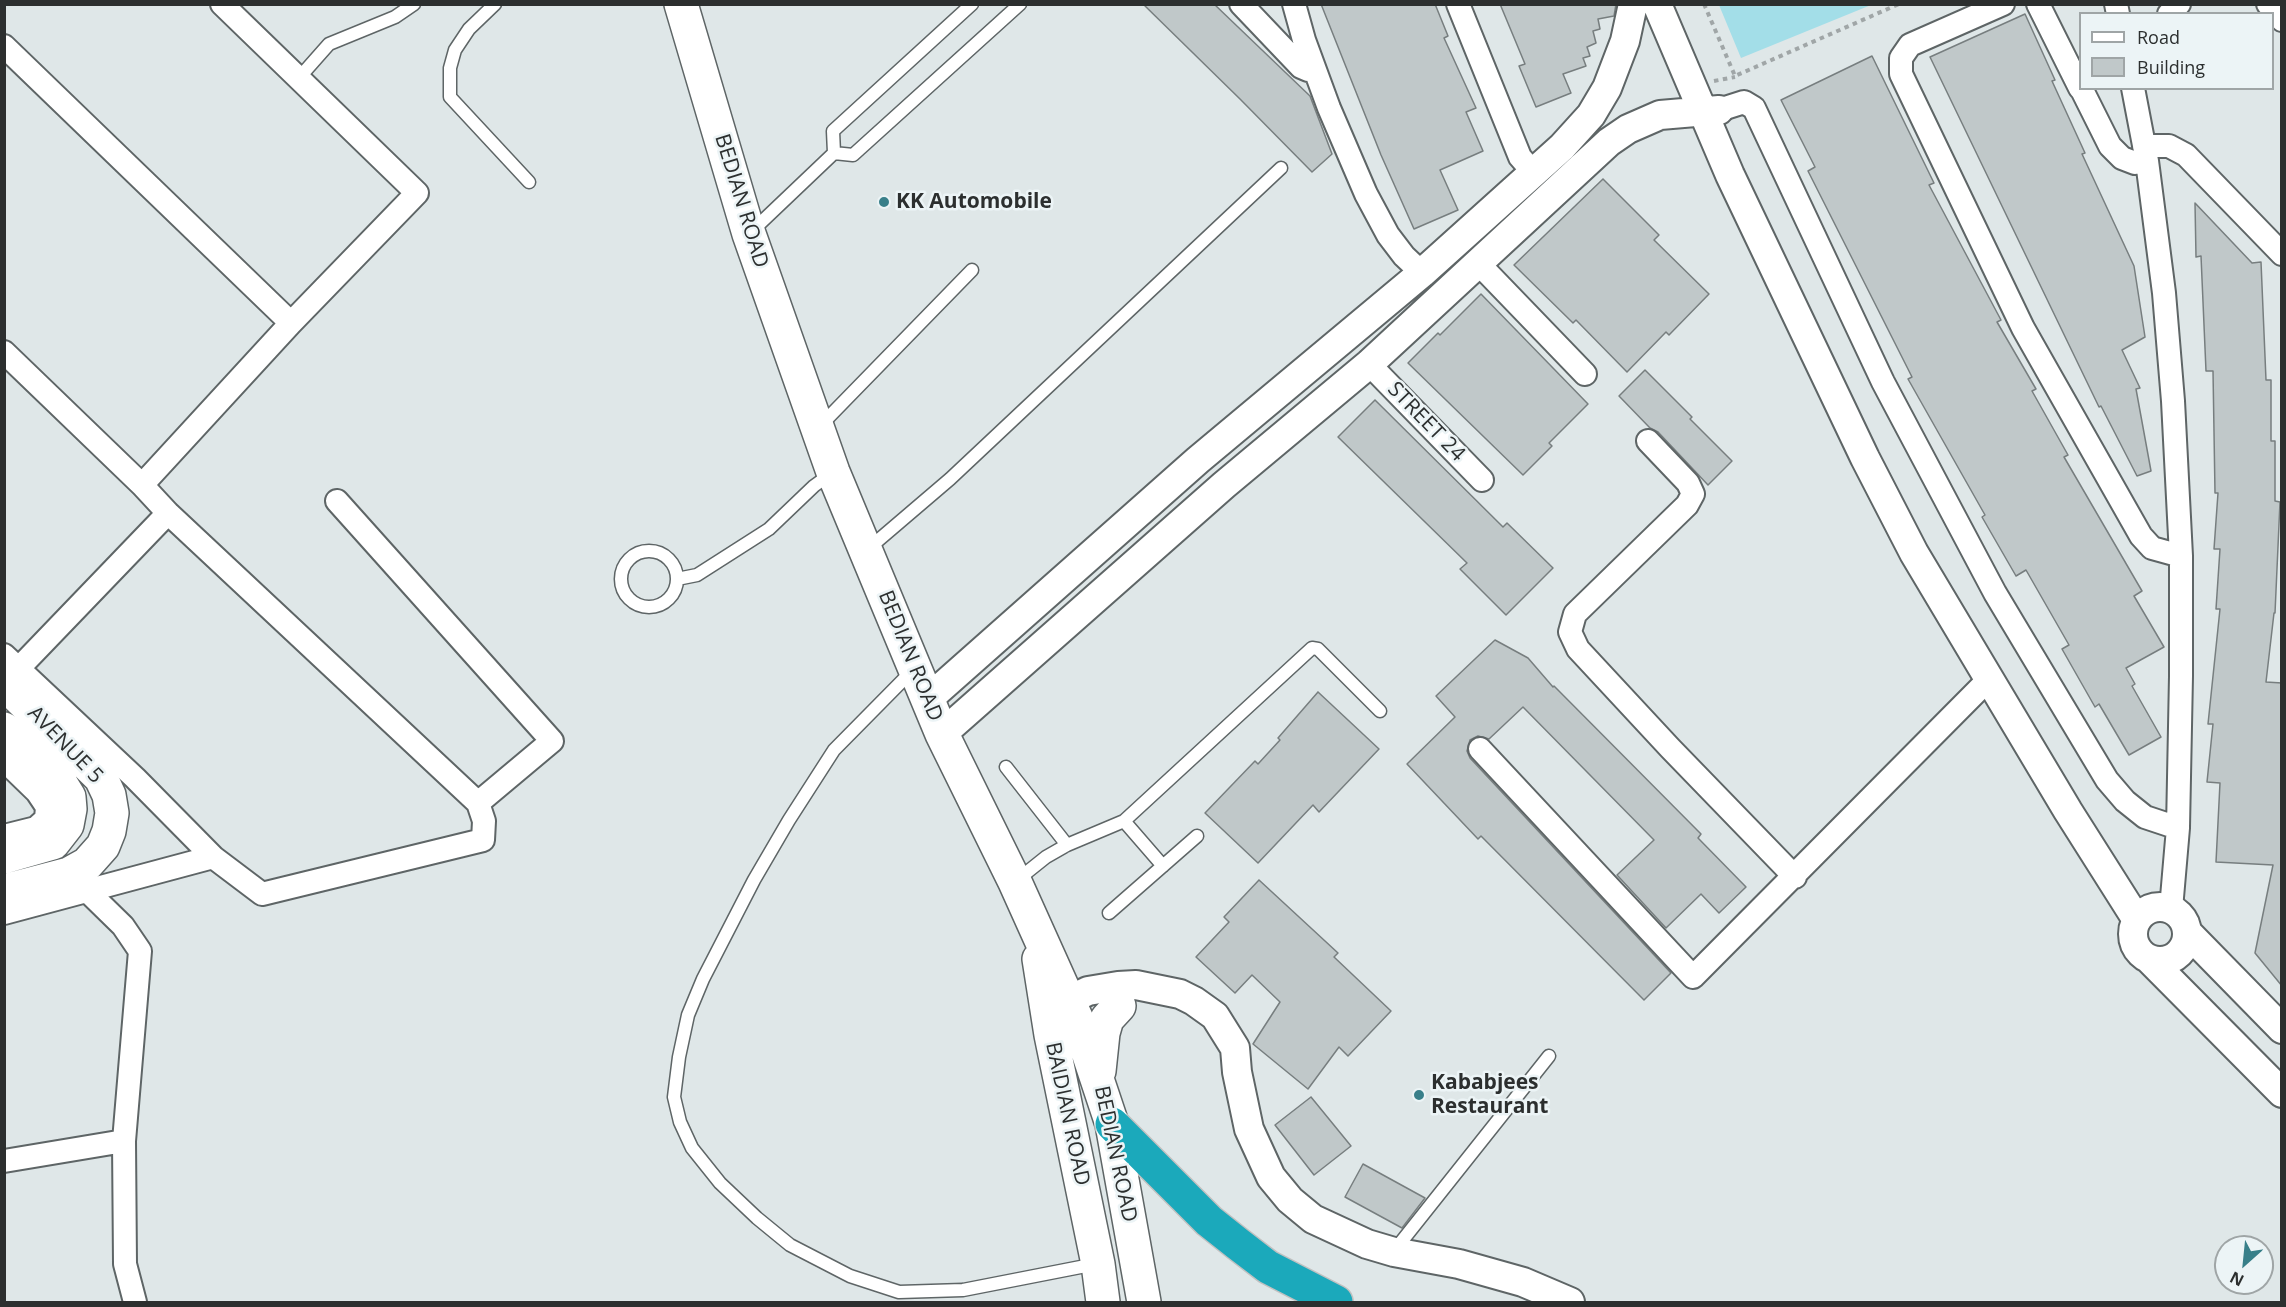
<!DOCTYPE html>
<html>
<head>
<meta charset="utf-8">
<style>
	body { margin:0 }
	#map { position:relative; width:2286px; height:1307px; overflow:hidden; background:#dfe7e8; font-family:"Open Sans",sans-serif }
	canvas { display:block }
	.frame { position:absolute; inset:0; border:6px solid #2c2f2f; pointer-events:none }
	.legend { position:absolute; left:2079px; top:12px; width:195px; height:78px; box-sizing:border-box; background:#ecf4f6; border:2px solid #9fa5a6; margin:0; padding:8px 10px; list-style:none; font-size:18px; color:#2c2f2f }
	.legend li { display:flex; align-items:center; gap:12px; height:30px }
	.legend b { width:30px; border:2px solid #9fa5a6 }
	.north { position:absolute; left:2214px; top:1235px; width:60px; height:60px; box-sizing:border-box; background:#ecf4f6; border:2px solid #9fa5a6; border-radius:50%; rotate:207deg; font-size:16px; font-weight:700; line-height:24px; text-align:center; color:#2c2f2f }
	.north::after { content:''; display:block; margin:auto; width:21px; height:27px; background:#387f89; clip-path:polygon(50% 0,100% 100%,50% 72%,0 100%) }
</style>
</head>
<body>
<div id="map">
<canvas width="2286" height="1307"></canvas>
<div class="frame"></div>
<ul class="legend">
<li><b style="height:8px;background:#fff"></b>Road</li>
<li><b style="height:16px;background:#c0c8c9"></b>Building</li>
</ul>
<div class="north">N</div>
</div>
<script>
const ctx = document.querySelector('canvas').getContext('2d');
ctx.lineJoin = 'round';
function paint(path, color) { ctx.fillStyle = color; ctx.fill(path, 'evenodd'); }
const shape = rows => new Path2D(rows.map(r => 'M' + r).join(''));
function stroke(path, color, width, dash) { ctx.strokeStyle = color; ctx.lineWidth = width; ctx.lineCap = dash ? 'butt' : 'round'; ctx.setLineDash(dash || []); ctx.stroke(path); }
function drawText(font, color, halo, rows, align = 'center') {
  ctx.font = font + ' "Open Sans",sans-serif'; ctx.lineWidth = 5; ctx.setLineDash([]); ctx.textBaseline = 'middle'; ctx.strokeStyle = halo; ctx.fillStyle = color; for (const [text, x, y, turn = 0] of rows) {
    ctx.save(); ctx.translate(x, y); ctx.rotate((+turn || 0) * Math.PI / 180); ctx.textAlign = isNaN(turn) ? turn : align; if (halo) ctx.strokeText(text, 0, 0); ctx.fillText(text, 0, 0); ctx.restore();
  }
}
paint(shape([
	[1719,5,1871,5,1741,58]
]), '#a3dee8');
const building = shape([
	[1143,4,1214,4,1310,96,1332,154,1312,172,1240,99,1143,4],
	[1321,4,1435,4,1448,36,1444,38,1476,108,1466,112,1483,151,1440,170,1458,210,1414,229,1381,155,1321,4],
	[1500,4,1616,4,1614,16,1598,19,1600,29,1593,31,1596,43,1587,47,1590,56,1583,58,1586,66,1563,74,1571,93,1536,107,1519,66,1525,64,1500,4],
	[2025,14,2055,80,2052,81,2085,153,2082,154,2134,266,2145,337,2122,350,2140,388,2136,389,2151,471,2137,476,2101,406,2099,407,1930,57,2025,14],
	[1872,56,1934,183,1929,185,2001,320,1997,322,2036,389,2032,391,2068,455,2064,457,2142,591,2134,596,2164,647,2126,668,2135,684,2132,686,2161,737,2129,755,2099,704,2095,707,2062,649,2069,645,2026,570,2016,576,1982,517,1985,515,1908,379,1912,377,1808,171,1815,167,1781,100,1872,56],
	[1603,179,1659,235,1654,240,1709,294,1669,335,1666,332,1627,372,1576,320,1573,323,1514,265,1603,179],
	[2195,203,2252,263,2261,262,2266,380,2271,380,2271,441,2275,441,2275,501,2280,502,2275,613,2274,613,2266,682,2282,683,2282,986,2255,953,2273,865,2216,862,2220,783,2207,782,2213,724,2208,724,2220,609,2216,609,2220,549,2214,549,2218,493,2215,493,2213,371,2206,371,2201,256,2196,257,2195,203],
	[1481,294,1588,404,1549,443,1552,446,1523,475,1408,363,1438,333,1440,335,1481,294],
	[1645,370,1692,417,1690,419,1732,461,1708,485,1658,432,1650,428,1619,396,1645,370],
	[1375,400,1503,527,1507,523,1553,568,1506,615,1460,569,1467,563,1338,437,1375,400],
	[1495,640,1528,658,1553,687,1554,686,1701,834,1698,838,1746,887,1719,913,1701,894,1666,928,1617,875,1654,840,1523,707,1489,739,1478,736,1470,740,1467,751,1470,758,1671,973,1644,1000,1481,836,1478,839,1407,764,1455,717,1436,696,1495,640],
	[1318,692,1379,749,1319,812,1313,805,1258,863,1205,813,1255,761,1258,764,1280,740,1278,738,1318,692],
	[1259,880,1338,953,1334,957,1391,1011,1348,1056,1339,1047,1308,1089,1253,1044,1280,1002,1252,975,1235,993,1196,957,1229,922,1224,917,1259,880],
	[1311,1097,1351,1146,1314,1175,1275,1125,1311,1097],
	[1363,1164,1425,1198,1402,1228,1345,1197,1363,1164]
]);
paint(building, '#c0c8c9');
stroke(building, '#777e7f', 1.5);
const service = shape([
	[495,4,469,29,455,50,450,68,450,97,529,182],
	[298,79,329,44,395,17,414,4],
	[834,153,853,155,1020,4],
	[752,231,834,153,833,131,972,4],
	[820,426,972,270],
	[868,549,950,479,1281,168],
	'621 579a28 28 0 1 1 56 0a28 28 0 1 1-56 0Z',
	[677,579,697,575,769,529,814,486,832,473],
	[912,671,834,750,789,820,754,880,703,979,688,1015,679,1057,674,1097,680,1122,692,1148,720,1183,757,1218,790,1245,850,1276,899,1292,963,1290,1096,1264],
	[1006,767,1067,845],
	[1124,821,1163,866],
	[1016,881,1046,857,1067,845,1124,821,1312,648,1318,649,1380,711],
	[1109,913,1197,836],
	[1394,1251,1549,1056]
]);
const minor = shape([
	[1241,4,1301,67,1308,70,1314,69],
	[1294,4,1304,40,1329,108,1366,194,1388,235,1404,256,1422,273],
	[1458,4,1520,157,1534,173],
	[2003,4,1910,45,1901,58,1901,74,2023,328,2141,536,2152,548,2181,556],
	[2038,4,2080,88],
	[2116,4,2118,14],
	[2268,4,2282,20],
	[2169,14,2179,4],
	[4,46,291,323],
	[2081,88,2110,146,2122,158,2135,163,2147,161],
	[2133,88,2147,161,2164,293,2173,401,2181,556,2181,676,2178,828,2171,909],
	[1719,110,1744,102,1754,108,1883,382,1995,593,2107,780,2125,801,2145,817,2178,828],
	[2144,146,2169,146,2186,155,2282,254],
	[1478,263,1585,374],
	[4,352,142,485,168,513,478,803,484,821,483,840,262,894,213,857],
	[1369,364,1482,480],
	[1648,441,1688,483,1693,494,1687,505,1575,614,1570,632,1578,649,1670,748,1795,877],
	[142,485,291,323,417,193,222,4],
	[337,501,552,741,478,803],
	[4,655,135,778,213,857,4,913],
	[19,668,168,513],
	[1480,749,1693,977,1990,678],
	[4,760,37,792,47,807,46,819,36,828,4,836],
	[124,1141,125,1264,135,1302],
	[4,1161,124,1141,140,951,123,926,79,883]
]);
const tertiary = shape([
	[1657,4,1730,175,1865,458,1914,553,2068,811,2137,920],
	[927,700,1198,460,1422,273,1562,147,1591,115,1607,88,1625,41,1633,4],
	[942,734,1224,485,1369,364,1609,142,1628,129,1660,115,1719,110],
	'2133 934a27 27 0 1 1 54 0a27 27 0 1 1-54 0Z',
	[2187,932,2282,1029],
	[2150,960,2282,1093],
	[1049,1010,1088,991,1118,986,1136,985,1180,994,1194,1001,1215,1016,1235,1048,1237,1072,1249,1129,1271,1177,1290,1200,1313,1219,1367,1244,1394,1252,1459,1264,1523,1282,1570,1302]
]);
const secondary = shape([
	[681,4,749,234,833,472,942,734,1015,882,1078,1022,1112,1124,1144,1302],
	[4,683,101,778,109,795,112,813,109,831,103,846,87,864,69,874,4,891],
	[4,729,61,784,69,797,70,809,67,825,53,843,4,857],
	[1039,959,1051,1035,1098,1264,1103,1302],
	[1099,1071,1103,1033,1107,1019,1119,1006]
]);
const motorway = shape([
	[1112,1124,1209,1221,1238,1244,1268,1267,1336,1302]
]);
stroke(service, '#5e6566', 15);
stroke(minor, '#5e6566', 26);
stroke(tertiary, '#5e6566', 32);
stroke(secondary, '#5e6566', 36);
stroke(motorway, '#c0c1c1', 36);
stroke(shape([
	[1704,4,1735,76,1899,4],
	[1714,81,1735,77]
]), '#a0a6a7', 4, [4.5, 4.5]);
stroke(service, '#fff', 12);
stroke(minor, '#fff', 22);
stroke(tertiary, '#fff', 28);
stroke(secondary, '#fff', 33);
stroke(motorway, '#1ba9bb', 33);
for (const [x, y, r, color] of [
	[884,202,6,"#387f89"],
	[1419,1095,6,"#387f89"]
]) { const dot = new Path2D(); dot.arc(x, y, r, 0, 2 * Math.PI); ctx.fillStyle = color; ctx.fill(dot); stroke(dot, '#ecf4f6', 2); }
drawText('21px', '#2c2f2f', '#ecf4f6', [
	["BEDIAN ROAD",741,201,73],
	["STREET 24",1426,422,46],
	["BEDIAN ROAD",910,656,68],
	["AVENUE 5",65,745,46],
	["BAIDIAN ROAD",1067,1114,78],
	["BEDIAN ROAD",1115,1154,78]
]);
drawText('bold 21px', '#2c2f2f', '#ecf4f6', [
	["KK Automobile",896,202],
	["Kababjees",1431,1083],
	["Restaurant",1431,1107]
], 'left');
</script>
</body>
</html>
